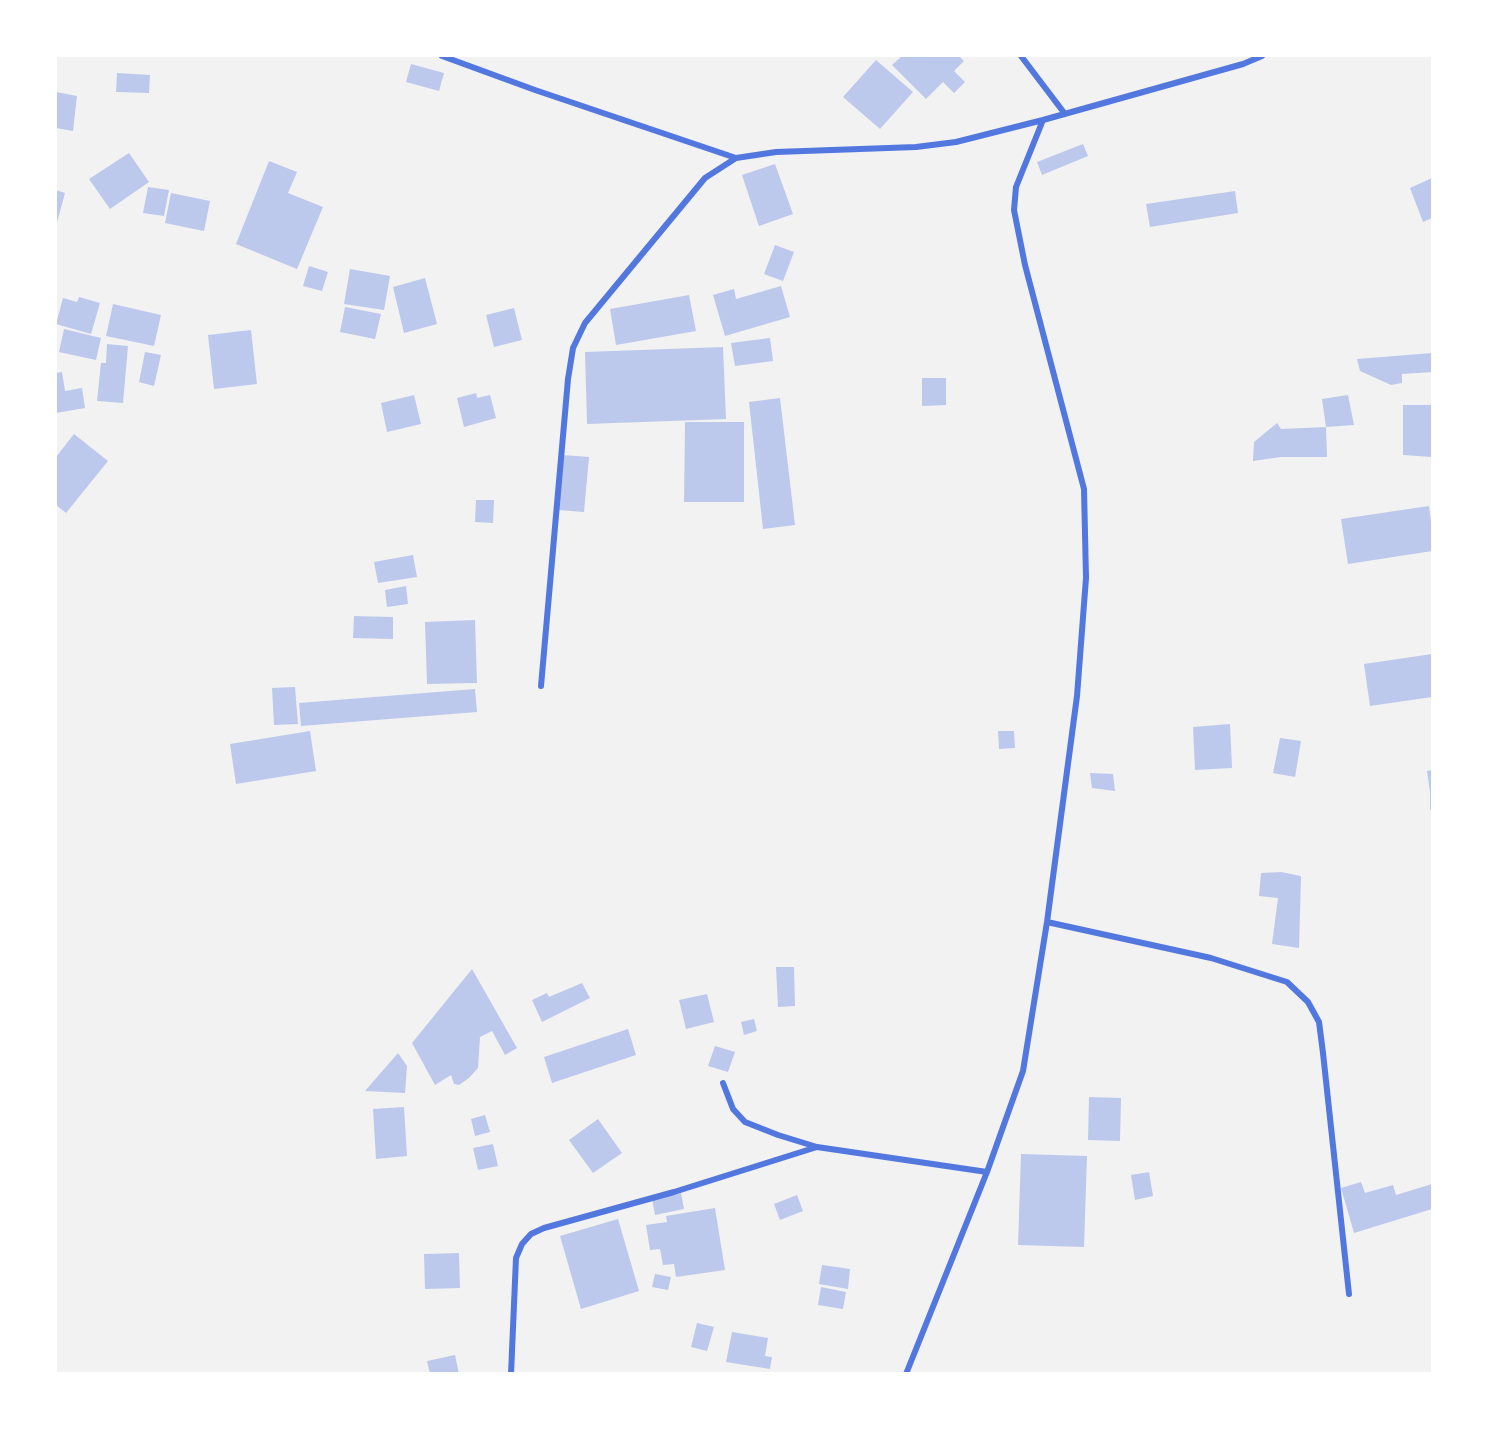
<!DOCTYPE html>
<html>
<head>
<meta charset="utf-8">
<style>
	body { margin:0 }
	#map { position:relative; width:1488px; height:1429px; overflow:hidden; background:#f2f2f2; font-family:Commissioner,sans-serif }
	canvas { display:block }
	.frame { position:absolute; inset:0; border:57px solid #fff; pointer-events:none }
</style>
</head>
<body>
<div id="map">
<canvas width="1488" height="1429"></canvas>
<div class="frame"></div>
</div>
<script>
const ctx = document.querySelector('canvas').getContext('2d');
ctx.lineJoin = 'round';
function paint(path, color) { ctx.fillStyle = color; ctx.fill(path, 'evenodd'); }
const shape = rows => new Path2D(rows.map(r => 'M' + r).join(''));
function stroke(path, color, width, dash) { ctx.strokeStyle = color; ctx.lineWidth = width; ctx.lineCap = dash ? 'butt' : 'round'; ctx.setLineDash(dash || []); ctx.stroke(path); }
paint(shape([
	[902,56,959,56,964,61,954,71,965,82,954,93,943,82,926,99,892,65],
	[876,60,913,92,880,129,843,97],
	[411,64,444,73,439,91,406,82],
	[117,73,150,75,149,93,116,92],
	[56,92,77,96,73,131,56,128],
	[1083,144,1088,156,1042,175,1037,162],
	[129,153,149,182,110,209,89,179],
	[269,161,297,172,288,193,323,207,297,269,236,244],
	[775,164,793,214,759,226,742,175],
	[1432,178,1432,218,1423,222,1410,188],
	[148,187,169,190,164,216,143,213],
	[56,190,65,193,56,226],
	[1235,191,1238,213,1150,227,1146,204],
	[171,193,210,201,204,231,165,223],
	[775,245,794,252,783,281,764,274],
	[309,266,328,272,322,291,303,286],
	[350,269,390,276,384,310,344,304],
	[425,278,437,324,404,333,393,287],
	[781,286,790,317,725,336,713,295,734,289,736,299],
	[689,295,696,331,616,345,610,309],
	[79,297,100,303,91,334,56,324,63,298,77,302],
	[113,304,161,315,154,346,106,336],
	[345,307,381,314,375,339,340,332],
	[514,308,522,340,494,347,486,315],
	[64,329,101,338,96,360,59,352],
	[251,330,257,384,214,389,208,335],
	[770,338,773,361,735,366,731,343],
	[107,344,128,346,123,403,97,401,101,363,106,363],
	[723,347,726,419,587,424,585,352],
	[145,352,161,355,154,386,139,382],
	[1432,353,1432,372,1402,374,1402,383,1391,385,1360,371,1357,359],
	[62,372,65,391,82,388,85,408,56,413,56,373],
	[922,378,946,378,946,405,922,406],
	[476,393,477,398,490,395,496,418,464,427,457,398],
	[414,395,421,424,387,432,381,403],
	[1348,395,1354,425,1326,427,1322,399],
	[780,398,795,525,763,529,749,402],
	[1403,405,1432,405,1432,457,1403,455],
	[685,422,744,422,744,502,684,502],
	[1277,423,1281,429,1326,427,1327,457,1281,457,1253,461,1254,442],
	[74,434,108,461,66,513,56,505,56,457],
	[562,455,589,457,584,512,558,510],
	[476,500,494,500,493,523,475,522],
	[1429,506,1432,530,1432,551,1348,564,1341,519],
	[413,555,417,577,378,583,374,562],
	[406,586,408,604,387,607,385,590],
	[354,616,393,617,393,639,353,638],
	[475,620,477,683,427,684,425,622],
	[1432,654,1432,697,1370,706,1364,664],
	[295,687,298,724,274,725,272,688],
	[475,689,477,712,301,726,299,703],
	[1230,724,1232,768,1195,770,1193,727],
	[310,731,316,771,236,784,230,744],
	[998,731,1014,731,1015,748,999,749],
	[1280,738,1301,741,1295,777,1273,773],
	[1432,770,1432,809,1430,810,1430,792,1427,771],
	[1090,773,1113,774,1115,791,1092,788],
	[1281,872,1301,876,1299,948,1272,944,1278,898,1259,896,1261,873],
	[776,967,794,967,795,1006,778,1007],
	[472,969,517,1048,505,1055,492,1031,480,1037,478,1068,469,1078,459,1085,454,1084,451,1075,435,1085,412,1043],
	[582,983,590,998,542,1022,532,1000,547,993,549,997],
	[707,994,714,1022,686,1029,679,1000],
	[754,1019,757,1031,744,1035,741,1022],
	[628,1029,636,1055,552,1083,544,1057],
	[715,1046,735,1052,728,1072,708,1066],
	[398,1053,407,1066,405,1093,365,1091],
	[1089,1097,1121,1098,1120,1141,1088,1140],
	[404,1107,407,1156,376,1159,373,1109],
	[485,1115,490,1132,475,1136,471,1119],
	[598,1119,622,1153,593,1173,569,1140],
	[493,1144,498,1166,478,1170,473,1148],
	[1021,1154,1087,1156,1084,1247,1018,1245],
	[1149,1172,1153,1196,1135,1200,1131,1175],
	[1361,1182,1365,1193,1393,1185,1396,1195,1432,1184,1432,1209,1354,1233,1341,1188],
	[681,1193,684,1209,655,1215,652,1199],
	[797,1195,803,1211,780,1220,774,1204],
	[715,1208,725,1270,676,1277,674,1264,663,1265,660,1249,650,1250,646,1225,667,1222,666,1216],
	[618,1219,639,1291,581,1309,560,1236],
	[459,1253,460,1288,425,1289,424,1254],
	[822,1265,850,1269,848,1289,819,1284],
	[655,1274,671,1277,668,1290,652,1287],
	[821,1287,846,1292,843,1309,818,1305],
	[697,1323,714,1327,707,1351,691,1347],
	[732,1332,768,1338,765,1356,772,1357,770,1369,726,1362],
	[455,1355,459,1374,430,1374,427,1361]
]), '#bdc9ec');
stroke(shape([
	[442,56,535,90,736,158],
	[1021,56,1065,114],
	[541,686,568,379,573,348,585,323,705,178,736,158,776,152,916,147,956,142,1043,120,1243,64,1262,56],
	[1047,922,1211,958,1287,982,1308,1002,1319,1022,1323,1053,1349,1294],
	[723,1083,733,1109,745,1122,778,1135,817,1147,987,1172],
	[511,1374,516,1258,522,1244,531,1234,544,1228,674,1192,817,1147],
	[906,1374,987,1172,1023,1071,1047,922,1077,696,1086,578,1084,489,1025,265,1014,210,1016,187,1043,120]
]), '#5277de', 6);
</script>
</body>
</html>
